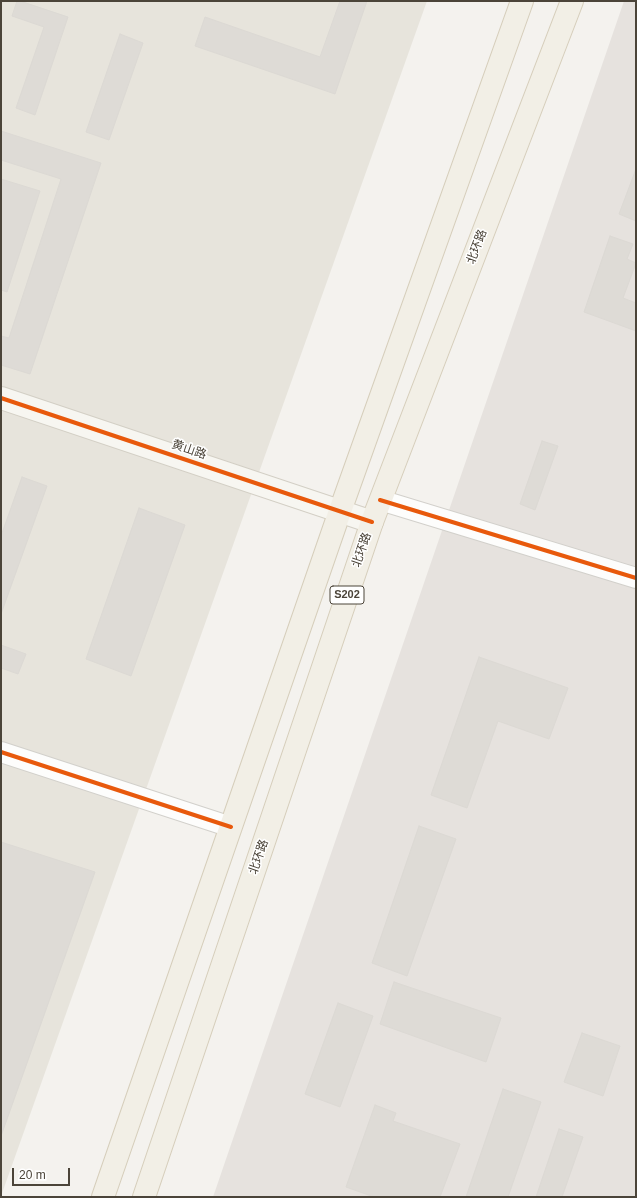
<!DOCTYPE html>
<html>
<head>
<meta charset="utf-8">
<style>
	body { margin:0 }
	#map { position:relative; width:637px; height:1198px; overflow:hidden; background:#f4f2ee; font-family:Helvetica,sans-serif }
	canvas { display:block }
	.frame { position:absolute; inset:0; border:2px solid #4b4439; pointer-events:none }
	.scale { position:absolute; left:12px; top:1168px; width:58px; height:18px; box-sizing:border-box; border:2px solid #4b4439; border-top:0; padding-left:5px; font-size:12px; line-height:14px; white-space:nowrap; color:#4b4439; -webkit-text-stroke:3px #fff; paint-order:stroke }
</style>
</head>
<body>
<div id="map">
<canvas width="637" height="1198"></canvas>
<div class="frame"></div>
<div class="scale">20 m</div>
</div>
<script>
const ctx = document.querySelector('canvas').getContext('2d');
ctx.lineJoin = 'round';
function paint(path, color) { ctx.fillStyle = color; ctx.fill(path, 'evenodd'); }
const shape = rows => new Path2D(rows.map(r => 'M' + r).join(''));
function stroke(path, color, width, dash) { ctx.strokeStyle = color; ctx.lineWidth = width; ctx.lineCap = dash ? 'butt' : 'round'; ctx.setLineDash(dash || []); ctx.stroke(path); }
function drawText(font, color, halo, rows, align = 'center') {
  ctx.font = font + ' Helvetica,"Noto Sans SC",sans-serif'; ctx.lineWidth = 3; ctx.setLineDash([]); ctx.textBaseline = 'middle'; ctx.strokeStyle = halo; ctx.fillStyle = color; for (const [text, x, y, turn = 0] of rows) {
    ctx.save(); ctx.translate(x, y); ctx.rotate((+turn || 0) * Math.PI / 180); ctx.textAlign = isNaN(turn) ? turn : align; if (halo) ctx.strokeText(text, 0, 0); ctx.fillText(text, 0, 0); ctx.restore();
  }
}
paint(shape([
	[1,1,427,1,1,1196]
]), '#e7e4dc');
paint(shape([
	[624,1,636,1,636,1197,213,1197]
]), '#e6e2de');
const building = shape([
	[17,1,20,1,68,17,35,115,16,108,44,27,12,16,17,1],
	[340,1,367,1,335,94,195,46,205,17,320,57,340,1],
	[120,34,143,43,109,140,86,132,120,34],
	[1,131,101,163,30,374,1,365,1,336,9,338,61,179,1,160,1,131],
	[636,169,636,221,619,214,636,169],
	[1,179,40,191,7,292,1,290,1,179],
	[610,236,633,244,627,259,636,263,623,298,636,303,636,331,584,312,610,236],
	[542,441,558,446,535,510,520,504,542,441],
	[22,477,47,486,1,614,1,536,22,477],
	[139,508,185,525,131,676,86,659,139,508],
	[1,645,26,654,18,674,1,668,1,645],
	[479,657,568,688,549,739,498,721,467,808,431,795,479,657],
	[419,826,456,839,407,976,372,963,419,826],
	[1,842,95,872,1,1136,1,842],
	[394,982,501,1018,486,1062,380,1024,394,982],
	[338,1003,373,1016,340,1107,305,1094,338,1003],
	[582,1033,620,1046,603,1096,564,1082,582,1033],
	[503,1089,541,1102,508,1197,466,1197,503,1089],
	[375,1105,396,1113,393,1121,460,1144,440,1197,374,1197,346,1187,375,1105],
	[559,1129,583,1137,562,1197,536,1197,559,1129]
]);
paint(building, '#dedbd6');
stroke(building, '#dcd9d4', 1);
const street = shape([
	[380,500,636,578],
	[1,752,231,827]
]);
const secondary = shape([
	[1,398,372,522]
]);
const primary = shape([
	[103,1197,340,511,522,1],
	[144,1197,372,522,572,1]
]);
stroke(street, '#d2d0cb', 22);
stroke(secondary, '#d3cfc5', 24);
stroke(primary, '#d6cebb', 24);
stroke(street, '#fdfdfc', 20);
stroke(secondary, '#f7f6f1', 22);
stroke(primary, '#f2efe6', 22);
stroke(shape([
	[1,398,372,522],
	[380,500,636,578],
	[1,752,231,827]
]), '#e8590c', 4);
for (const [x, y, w] of [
	[347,595,34]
]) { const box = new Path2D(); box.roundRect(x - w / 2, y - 9, w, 18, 3); ctx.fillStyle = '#fff'; ctx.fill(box); stroke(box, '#4b4439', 1); }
drawText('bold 11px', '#4b4439', null, [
	["S202",347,595]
]);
drawText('12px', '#4b4439', '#fff', [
	["北环路",477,247,-69],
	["黄山路",189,450,19],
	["北环路",362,550,-71],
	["北环路",259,857,-71]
]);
</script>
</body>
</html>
